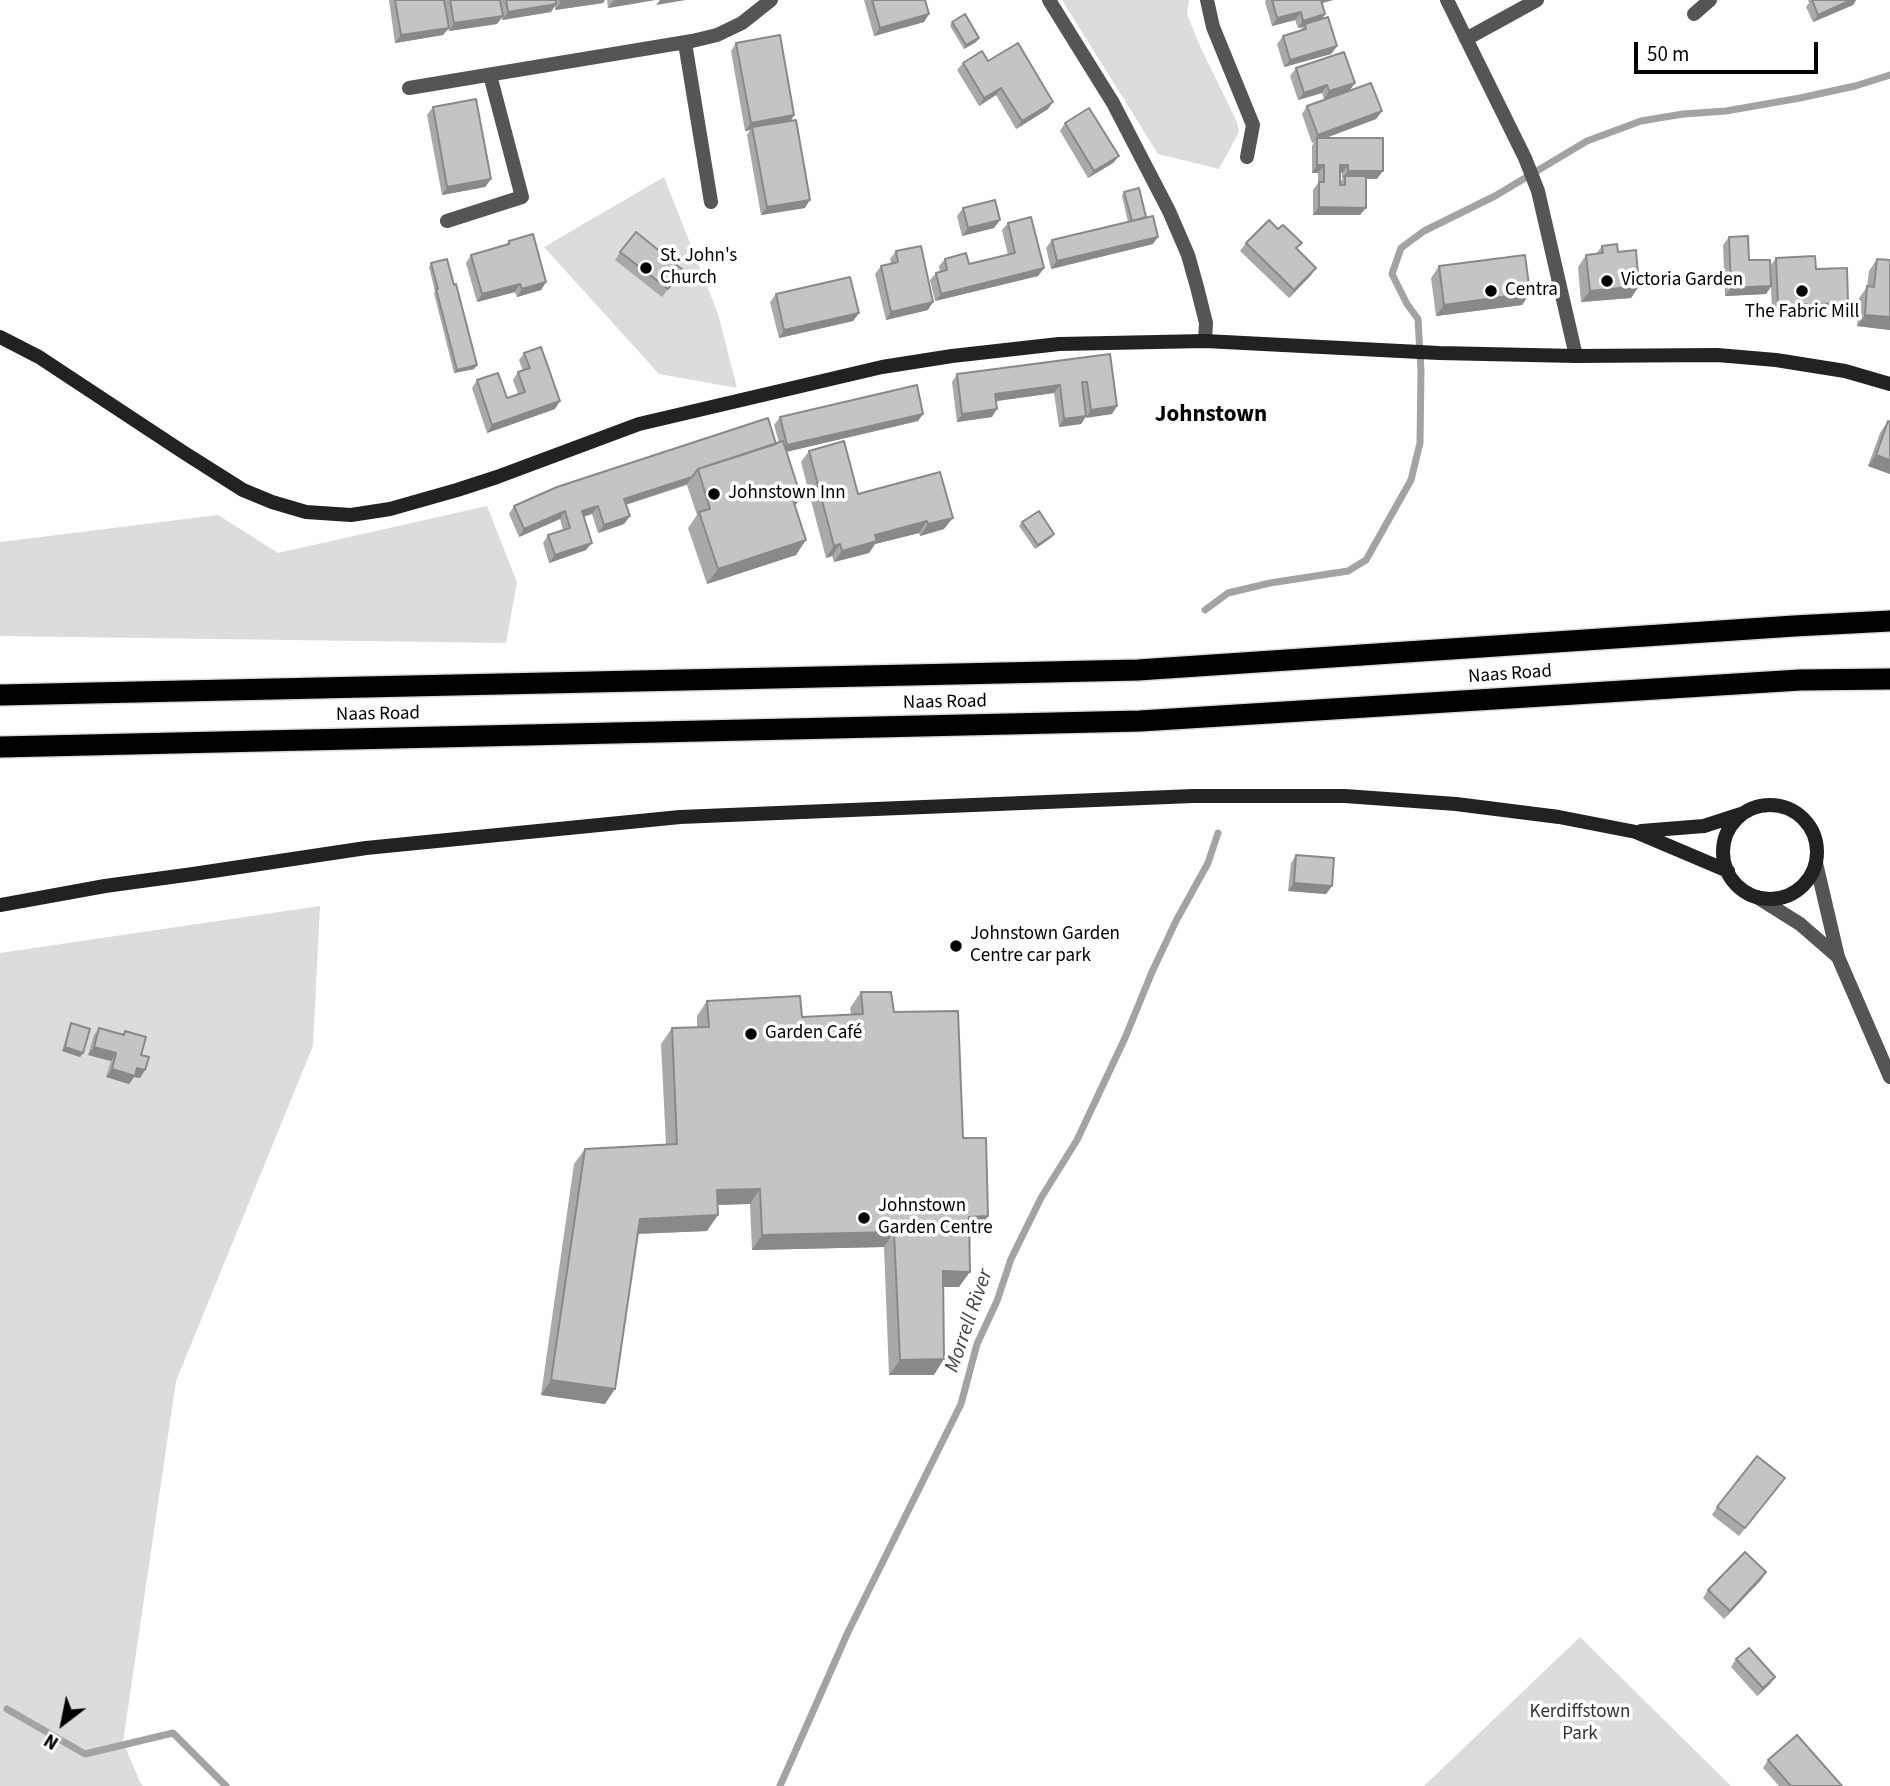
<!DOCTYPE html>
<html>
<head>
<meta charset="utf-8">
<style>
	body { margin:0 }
	#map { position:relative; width:1890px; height:1786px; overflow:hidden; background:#fff; font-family:"Source Sans 3",sans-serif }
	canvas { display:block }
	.north { position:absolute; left:28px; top:1688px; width:70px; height:70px; -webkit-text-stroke:5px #fff; paint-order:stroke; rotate:212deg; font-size:19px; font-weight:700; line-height:28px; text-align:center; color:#000 }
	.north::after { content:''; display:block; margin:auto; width:24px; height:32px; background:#000; clip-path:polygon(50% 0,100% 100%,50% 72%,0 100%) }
	.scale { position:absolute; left:1634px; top:42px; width:184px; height:32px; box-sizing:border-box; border:4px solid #000; border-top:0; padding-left:9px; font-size:21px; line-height:24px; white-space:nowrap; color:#000; -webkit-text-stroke:5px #fff; paint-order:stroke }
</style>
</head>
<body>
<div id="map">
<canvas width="1890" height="1786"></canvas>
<div class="north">N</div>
<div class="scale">50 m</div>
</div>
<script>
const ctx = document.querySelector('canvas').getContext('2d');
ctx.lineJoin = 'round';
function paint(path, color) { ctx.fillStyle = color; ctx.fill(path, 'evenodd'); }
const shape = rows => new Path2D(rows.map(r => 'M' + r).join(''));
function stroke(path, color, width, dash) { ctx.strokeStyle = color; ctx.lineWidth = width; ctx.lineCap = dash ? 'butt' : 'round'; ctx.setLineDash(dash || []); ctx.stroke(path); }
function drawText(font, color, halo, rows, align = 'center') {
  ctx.font = font + ' "Source Sans 3",sans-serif'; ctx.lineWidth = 7; ctx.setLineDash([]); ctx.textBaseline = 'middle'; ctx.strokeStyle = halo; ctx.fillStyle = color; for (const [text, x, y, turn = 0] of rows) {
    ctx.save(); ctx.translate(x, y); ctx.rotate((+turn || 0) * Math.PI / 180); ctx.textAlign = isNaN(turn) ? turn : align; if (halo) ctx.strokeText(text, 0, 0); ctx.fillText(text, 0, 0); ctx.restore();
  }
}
paint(shape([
	[1062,0,1189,0,1187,14,1199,44,1237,122,1239,132,1219,169,1158,154],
	[664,177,718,314,737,388,659,374,544,247],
	[487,506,517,582,506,643,0,636,0,542,218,515,278,553],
	[320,906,313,1046,176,1381,123,1742,140,1782,143,1786,0,1786,0,953],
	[1580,1637,1731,1786,1424,1786]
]), '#dcdcdc');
stroke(shape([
	[1205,610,1228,593,1270,583,1348,571,1366,560,1411,480,1420,443,1421,371,1418,319,1407,304,1392,274,1401,248,1424,231,1495,196,1587,141,1641,121,1683,114,1726,111,1800,98,1855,86,1890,75],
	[7,1709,85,1754,173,1733,226,1786],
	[780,1786,848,1632,961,1404,977,1344,997,1301,1011,1259,1041,1198,1077,1140,1125,1038,1152,972,1176,921,1208,863,1218,833]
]), '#a3a3a3', 7);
const highway = shape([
	[0,695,1138,670,1794,626,1890,621],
	[0,747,1140,721,1800,680,1890,679]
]);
stroke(highway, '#dbdbdb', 24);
stroke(shape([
	[1049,0,1113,103,1169,211,1188,255,1197,287,1206,323,1205,341],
	[1207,0,1213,27,1253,125,1247,157],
	[1447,0,1525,158,1538,191,1576,356],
	[1694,14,1710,0],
	[1466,39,1537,0],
	[685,43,711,202],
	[409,88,692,41,717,35,742,23,771,0],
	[447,221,522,197,490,75],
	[1816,863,1838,957,1890,1077],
	[1757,897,1800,924,1838,957]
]), '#555', 14);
stroke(shape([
	[0,337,39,357,183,452,243,490,272,502,306,512,351,515,390,509,457,490,497,477,639,424,686,413,882,367,952,356,1059,344,1205,341,1439,353,1576,356,1717,355,1776,360,1845,371,1890,384],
	'1723 852a47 47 0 1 1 94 0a47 47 0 1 1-94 0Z',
	[1641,831,1704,826,1741,814],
	[0,905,105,886,193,874,366,848,680,817,1193,796,1345,796,1456,804,1559,817,1636,832,1728,871]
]), '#222', 14);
stroke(highway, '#000', 21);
paint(shape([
	[389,0,605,0,603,3,555,10,555,6,551,12,502,20,502,17,497,24,449,31,448,28,443,35,395,43],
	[607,0,655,0,608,8],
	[864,0,925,0,929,14,924,22,874,36],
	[1266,0,1333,0,1322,3,1322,19,1337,46,1331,54,1284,67,1277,44,1283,36,1300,30,1303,27,1298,28,1295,20,1272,26,1265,2],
	[1808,0,1856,0,1853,5,1813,22,1806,7,1809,3],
	[952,22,979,38,976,42,964,49,950,26],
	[736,43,794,115,791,121,805,208,761,215,747,135,750,130,745,131,731,51],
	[988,61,1048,109,1016,129,996,95,979,106,957,70,963,63],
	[1296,68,1355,83,1349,91,1382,111,1376,119,1326,138,1377,179,1366,179,1360,215,1313,215,1313,190,1318,183,1318,173,1312,173,1312,146,1314,142,1312,143,1302,114,1307,106,1344,93,1324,99,1322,93,1298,100,1290,76],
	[1340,173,1342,173,1342,178,1343,178,1340,183],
	[433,107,491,179,485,187,442,195,427,115],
	[1065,123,1119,156,1113,163,1088,178,1060,131],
	[1124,192,1153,244,1051,269,1046,248,1052,240,1128,222,1122,196],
	[963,208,1000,220,994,228,962,236,957,216],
	[1008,223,1044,268,1038,276,935,301,930,280,936,273,940,272,939,266,945,259,969,264,1008,255,1002,230],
	[1729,237,1749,260,1771,265,1776,258,1816,269,1843,310,1772,313,1771,287,1766,294,1725,296,1723,245],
	[509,241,546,282,541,290,517,297,515,292,477,302,466,263,471,255,505,245],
	[1246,243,1297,249,1316,268,1311,275,1289,298,1240,251],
	[1602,246,1618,252,1639,286,1631,298,1581,302,1578,267,1586,255,1596,254],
	[896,251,928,310,886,320,875,274,881,266,891,263,890,259],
	[620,252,678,277,662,297,615,260],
	[1877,259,1890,330,1857,326,1859,298,1867,287,1869,271],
	[431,263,454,285,477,365,474,369,454,373,434,293,435,291,429,267],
	[1439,266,1530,293,1522,305,1436,316,1431,278],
	[776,294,859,313,853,321,779,338,770,302],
	[524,353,555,409,487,433,472,388,477,380,507,398,518,394,513,380,518,372,523,371,519,360],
	[1110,354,1117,406,1112,414,1086,417,1081,424,1059,427,1054,393,996,401,992,417,957,422,952,382,957,374],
	[923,414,918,421,786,452,801,497,795,506,796,555,707,584,688,528,697,515,687,485,626,505,630,516,624,524,598,533,592,514,583,517,586,550,549,563,543,543,548,535,563,530,560,519,519,537,509,514,514,506,779,443,774,425,780,417],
	[1888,421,1890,474,1868,466,1880,433],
	[809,451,858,494,940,472,944,529,920,536,919,533,875,544,869,553,834,562,832,556,826,558,801,462],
	[1022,522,1054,534,1052,537,1035,549,1019,526],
	[1296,855,1332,886,1326,894,1288,891,1291,863],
	[861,992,894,1012,963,1138,977,1232,969,1232,959,1287,943,1287,934,1375,889,1375,884,1247,752,1250,750,1204,717,1205,707,1231,638,1234,605,1404,541,1395,574,1164,585,1149,666,1145,661,1044,672,1028,697,1027,697,1016,707,1001,802,1017,851,1014,850,1008],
	[71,1023,83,1053,80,1057,62,1051,69,1027],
	[99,1028,122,1034,125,1031,141,1055,145,1070,140,1078,134,1077,129,1084,106,1077,111,1061,88,1055,94,1035],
	[1785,1478,1739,1536,1712,1515,1717,1507],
	[1766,1572,1761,1580,1724,1619,1703,1598,1708,1590],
	[1736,1659,1770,1684,1757,1696,1731,1667],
	[1768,1760,1842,1786,1779,1786,1763,1768]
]), '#a9a9a9');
paint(shape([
	[575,0,605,0,603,3,555,10,561,2],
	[614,0,655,0,608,8],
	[660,0,686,0,656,5],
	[1319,0,1333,0,1315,5],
	[1851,0,1856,0,1853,5,1813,22,1818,15],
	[556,4,551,12,502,20,508,12],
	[1301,12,1295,20,1272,26,1277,18],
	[929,14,924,22,874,36,880,28],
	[1325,14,1320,22,1305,24,1303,27,1298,28,1303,21],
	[503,16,497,24,449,31,454,23],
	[449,28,443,35,395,43,401,35],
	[979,38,976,42,964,49,966,45],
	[1337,46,1331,54,1284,67,1290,60],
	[1355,83,1349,91,1324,99,1329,91],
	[1327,85,1322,93,1298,100,1304,93],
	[1001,88,996,95,979,106,984,98],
	[1053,102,1048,109,1016,129,1022,121],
	[1382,111,1376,119,1317,141,1317,138,1312,143,1318,135],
	[794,115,789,123,752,127,750,130,745,131,751,123],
	[1119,156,1113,163,1088,178,1094,171],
	[1317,165,1324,165,1318,173,1312,173],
	[1340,165,1348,165,1342,173,1335,173],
	[1348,171,1383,171,1377,179,1345,178,1345,176,1342,178],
	[491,179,485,187,442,195,447,187],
	[810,200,805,208,761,215,767,207],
	[1319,207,1366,208,1360,215,1313,215],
	[1000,220,994,228,962,236,968,228],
	[1158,237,1153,244,1051,269,1057,261],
	[1044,268,1038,276,935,301,941,294],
	[1316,268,1311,275,1289,298,1294,290],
	[546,282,541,290,517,297,522,289],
	[520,284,515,292,477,302,482,294],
	[1639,286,1631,298,1581,302,1590,291],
	[1771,286,1766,294,1725,296,1731,288],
	[1530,293,1522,305,1436,316,1444,305],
	[933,302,928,310,886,320,891,312],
	[1848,303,1843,310,1772,313,1778,305],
	[859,313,853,321,779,338,784,330],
	[1865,315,1890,317,1890,330,1857,326],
	[477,365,474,369,454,373,457,370],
	[1060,385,1054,393,990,402,995,394],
	[560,401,555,409,487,433,492,425],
	[1117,406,1112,414,1086,418,1091,410],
	[997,409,992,417,957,422,962,414],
	[923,414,918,421,781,453,787,445],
	[1086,416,1081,424,1059,427,1064,419],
	[1876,455,1890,460,1890,474,1868,466],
	[692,477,687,484,618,507,624,499],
	[801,497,790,512,793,500],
	[598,506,592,514,576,519,582,511],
	[565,511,560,519,519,537,524,529],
	[630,516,624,524,598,533,604,525],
	[953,518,944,529,920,536,928,524],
	[927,521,919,533,875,544,869,553,834,562,842,551,875,535],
	[1054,534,1052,537,1035,549,1038,545],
	[806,540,796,555,707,584,718,569],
	[592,543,586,550,549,563,555,555],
	[840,544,832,556,826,558,834,546],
	[1294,883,1332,886,1326,894,1288,891],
	[65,1047,83,1053,80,1057,62,1051],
	[94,1047,116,1053,111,1061,88,1055],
	[137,1068,145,1070,140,1078,134,1077,129,1084,106,1077,112,1069],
	[760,1189,750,1204,706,1205,717,1190],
	[718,1215,707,1231,630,1234,640,1219],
	[988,1216,977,1232,958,1232,969,1217],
	[894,1232,884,1247,752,1250,762,1235],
	[943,1271,970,1272,959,1287,932,1287],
	[944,1359,934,1375,889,1375,900,1360],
	[551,1380,615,1389,605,1404,541,1395],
	[1766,1572,1761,1580,1724,1619,1730,1611],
	[1775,1677,1770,1684,1757,1696,1763,1688]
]), '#898989');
const building = shape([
	[395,0,444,0,449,28,401,35,395,0],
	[450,0,500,0,503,16,454,23,450,0],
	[506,0,556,0,556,4,508,12,506,0],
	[560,0,575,0,561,2,560,0],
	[872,0,925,0,929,14,880,28,872,0],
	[1272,0,1321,0,1325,14,1303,21,1301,12,1277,18,1272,0],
	[1812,0,1851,0,1818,15,1812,0],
	[965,14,979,38,966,45,952,22,965,14],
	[1328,17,1337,46,1290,60,1283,36,1306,29,1305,24,1328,17],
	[780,35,794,115,751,123,736,43,780,35],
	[1018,43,1053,102,1022,121,1001,88,984,98,963,63,982,51,988,61,1018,43],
	[1344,52,1355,83,1329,91,1327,85,1304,93,1296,68,1344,52],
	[1371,83,1382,111,1318,135,1307,106,1371,83],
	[476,99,491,179,447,187,433,107,476,99],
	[1089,108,1119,156,1094,171,1065,123,1089,108],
	[796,120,810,200,767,207,752,127,796,120],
	[1317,138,1383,138,1383,171,1348,171,1348,165,1340,165,1340,185,1345,185,1345,176,1366,176,1366,208,1319,207,1319,182,1324,182,1324,165,1317,165,1317,138],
	[1139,188,1146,217,1132,221,1124,192,1139,188],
	[995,200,1000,220,968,228,963,208,995,200],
	[1153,216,1158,237,1057,261,1052,240,1153,216],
	[1031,217,1044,268,941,294,936,273,947,270,945,259,966,253,969,264,1015,253,1008,223,1031,217],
	[1269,220,1278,229,1283,225,1302,243,1296,248,1316,268,1294,290,1246,243,1269,220],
	[636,232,683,270,668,289,620,252,636,232],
	[533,234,546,282,522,289,520,284,482,294,471,255,509,244,509,241,533,234],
	[1748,236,1749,260,1770,260,1771,286,1731,288,1729,237,1748,236],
	[1617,244,1618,252,1636,250,1639,286,1590,291,1586,255,1603,253,1602,246,1617,244],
	[921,246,933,302,891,312,881,266,898,262,896,251,921,246],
	[1525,255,1530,293,1444,305,1439,266,1525,255],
	[1815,256,1816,269,1847,268,1848,303,1778,305,1776,258,1815,256],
	[447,259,454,285,456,284,477,365,457,370,436,289,438,289,431,263,447,259],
	[1877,259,1890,260,1890,317,1865,315,1867,286,1874,287,1877,259],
	[850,277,859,313,784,330,776,294,850,277],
	[541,347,560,401,492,425,477,380,498,373,507,398,525,392,518,372,530,368,524,353,541,347],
	[1110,354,1117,406,1091,410,1087,382,1082,382,1086,416,1064,419,1060,385,995,394,997,409,962,414,957,374,1110,354],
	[917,385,923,414,787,445,780,417,917,385],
	[768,418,776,444,698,469,692,477,624,499,630,516,604,525,598,506,582,511,592,543,555,555,548,535,570,528,565,511,524,529,514,506,557,487,768,418],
	[1888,421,1890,422,1890,460,1876,455,1888,421],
	[783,441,801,497,793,500,806,540,718,569,699,512,710,509,698,469,783,441],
	[844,441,858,494,940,472,953,518,928,524,927,521,875,535,877,541,842,551,840,544,834,546,809,451,844,441],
	[1039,511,1054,534,1038,545,1022,522,1039,511],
	[1296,855,1334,858,1332,886,1294,883,1296,855],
	[861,992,891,992,894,1012,958,1011,963,1138,986,1138,988,1216,969,1217,970,1272,943,1271,944,1359,900,1360,894,1232,762,1235,760,1189,717,1190,718,1215,640,1219,615,1389,551,1380,585,1149,677,1144,672,1028,709,1027,707,1001,800,996,802,1017,863,1014,861,992],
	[71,1023,90,1029,83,1053,65,1047,71,1023],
	[99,1028,124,1035,125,1031,146,1037,141,1055,149,1057,145,1070,137,1068,135,1076,112,1069,116,1053,94,1047,99,1028],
	[1757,1456,1785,1478,1745,1528,1717,1507,1757,1456],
	[1745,1552,1766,1572,1730,1611,1708,1590,1745,1552],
	[1749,1648,1775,1677,1763,1688,1736,1659,1749,1648],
	[1797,1735,1842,1786,1791,1786,1768,1760,1797,1735]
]);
paint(building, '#c4c4c4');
stroke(building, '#898989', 2);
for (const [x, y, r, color] of [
	[646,268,7,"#000"],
	[1607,281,7,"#000"],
	[1491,291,7,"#000"],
	[1802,291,7,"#000"],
	[714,494,7,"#000"],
	[956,946,7,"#000"],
	[751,1034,7,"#000"],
	[864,1218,7,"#000"]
]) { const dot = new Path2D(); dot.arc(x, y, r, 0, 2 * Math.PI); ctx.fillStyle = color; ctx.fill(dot); stroke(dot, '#fff', 2.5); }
drawText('19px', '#000', '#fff', [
	["St. John's",660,257],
	["Church",660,279],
	["Victoria Garden",1621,281],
	["Centra",1505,291],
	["The Fabric Mill",1802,313,"center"],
	["Johnstown Inn",728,494],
	["Johnstown Garden",970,935],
	["Centre car park",970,957],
	["Garden Café",765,1034],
	["Johnstown",878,1207],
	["Garden Centre",878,1229]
], 'left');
drawText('19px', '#000', '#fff', [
	["Naas Road",1510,675,-4],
	["Naas Road",945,703,-1],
	["Naas Road",378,715,-1]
]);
drawText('19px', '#333', '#fff', [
	["Kerdiffstown",1580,1713],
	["Park",1580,1735]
]);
drawText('italic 21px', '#444', '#fff', [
	["Morrell River",970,1321,-71]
]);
drawText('bold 23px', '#000', '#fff', [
	["Johnstown",1211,416]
]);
</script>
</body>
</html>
